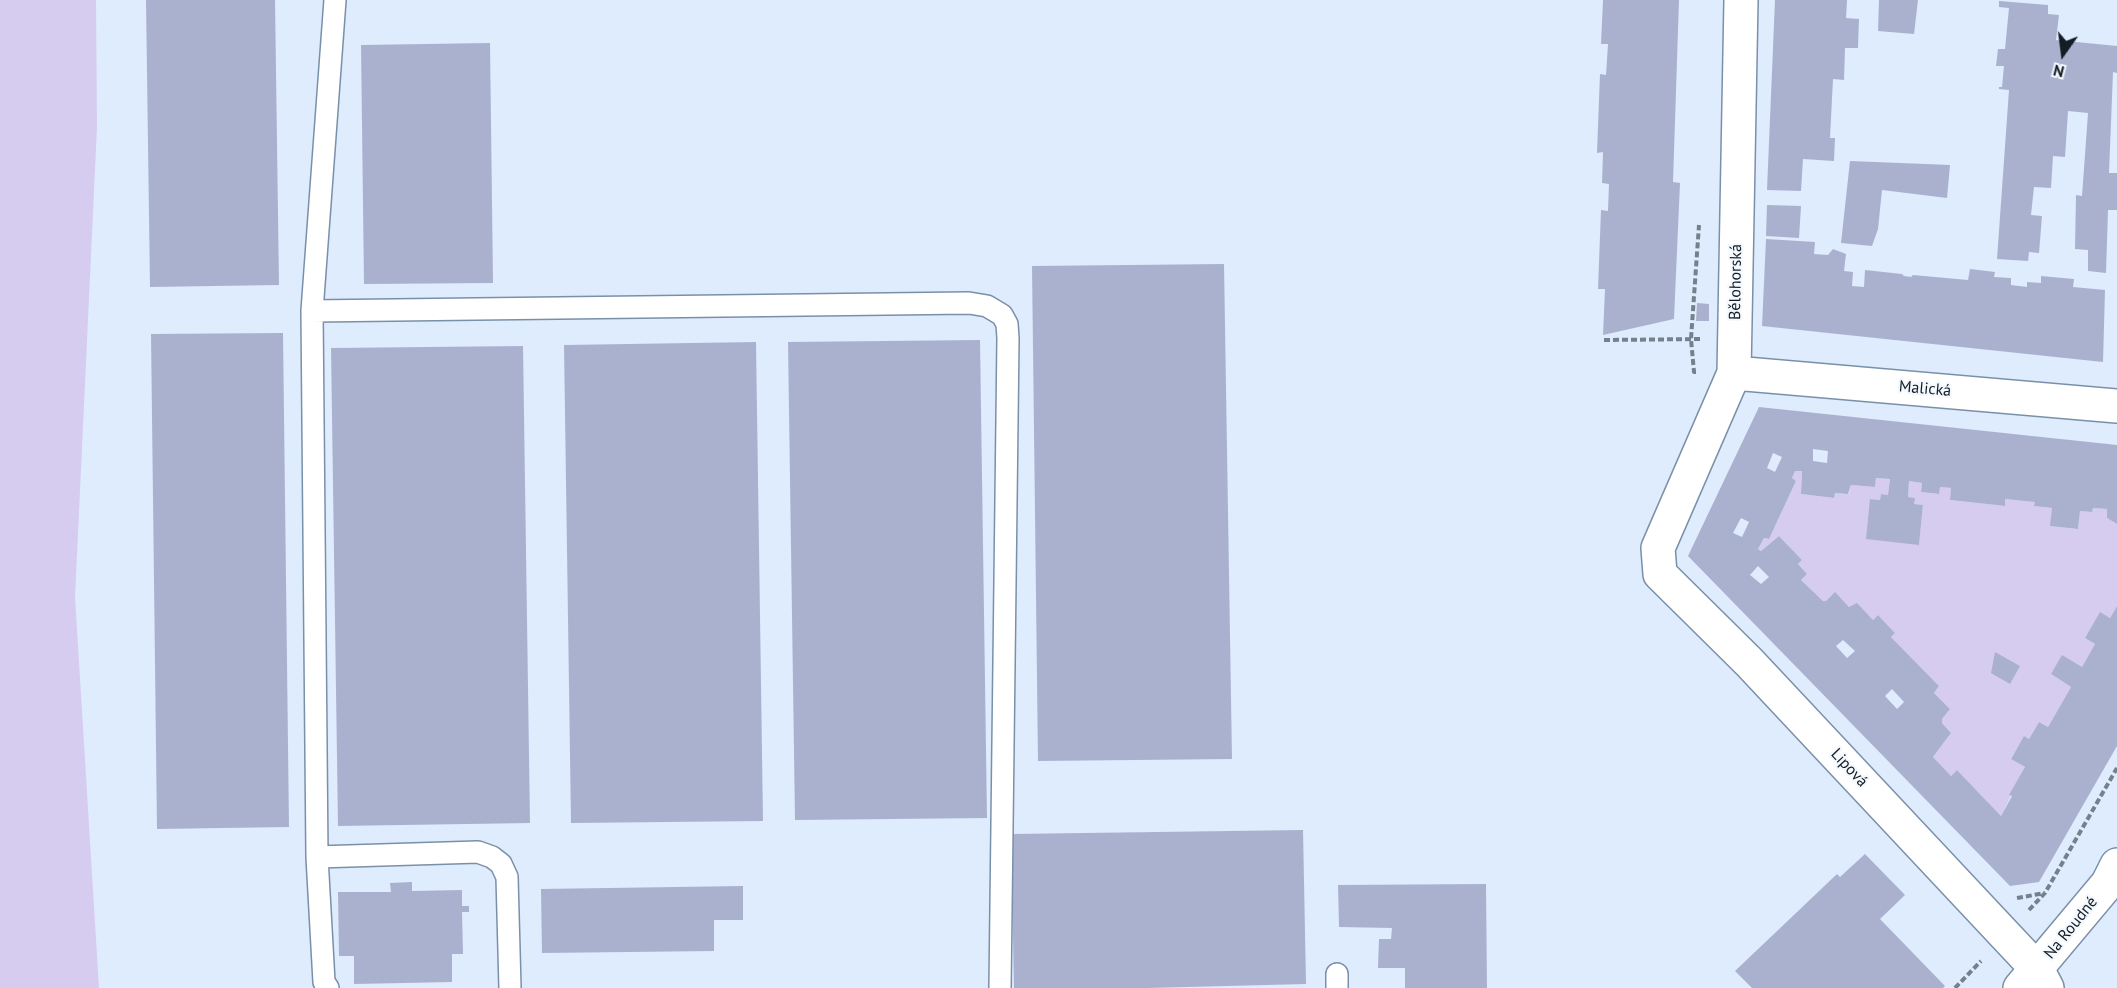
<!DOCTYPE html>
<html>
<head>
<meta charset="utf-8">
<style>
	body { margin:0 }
	#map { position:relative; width:2117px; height:988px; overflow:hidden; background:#deecfd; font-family:"PT Sans",sans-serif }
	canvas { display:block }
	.north { position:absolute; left:2033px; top:24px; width:60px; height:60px; -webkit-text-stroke:4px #f4f9fe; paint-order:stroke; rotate:194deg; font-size:16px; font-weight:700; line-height:24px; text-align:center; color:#141d26 }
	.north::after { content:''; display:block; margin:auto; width:21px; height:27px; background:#141d26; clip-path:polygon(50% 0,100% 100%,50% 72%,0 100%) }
</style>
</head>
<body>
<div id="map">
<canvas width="2117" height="988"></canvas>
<div class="north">N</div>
</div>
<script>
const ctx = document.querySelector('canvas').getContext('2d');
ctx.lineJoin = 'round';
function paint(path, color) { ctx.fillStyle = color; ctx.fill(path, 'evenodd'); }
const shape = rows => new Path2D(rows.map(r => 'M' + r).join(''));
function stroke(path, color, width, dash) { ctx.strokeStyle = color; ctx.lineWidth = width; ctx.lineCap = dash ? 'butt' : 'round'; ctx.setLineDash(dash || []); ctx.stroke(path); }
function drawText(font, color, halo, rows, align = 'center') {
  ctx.font = font + ' "PT Sans",sans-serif'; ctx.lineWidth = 4.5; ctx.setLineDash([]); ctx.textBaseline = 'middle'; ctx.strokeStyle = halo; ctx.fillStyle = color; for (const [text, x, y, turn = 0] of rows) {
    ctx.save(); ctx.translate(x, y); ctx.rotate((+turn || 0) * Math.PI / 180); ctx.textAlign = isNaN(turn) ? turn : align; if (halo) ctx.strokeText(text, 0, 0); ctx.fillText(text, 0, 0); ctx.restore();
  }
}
paint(shape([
	[0,0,96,0,97,127,75,597,99,988,0,988],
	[1795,471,1802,471,1801,494,1833,498,1835,493,1849,494,1851,485,1875,487,1876,478,1890,479,1888,495,1881,494,1880,500,1870,499,1919,544,1923,505,1914,504,1914,498,1908,497,1909,481,1922,483,1921,492,1938,494,1940,487,1951,488,1950,500,2004,506,2005,499,2035,502,2035,506,2052,508,2051,526,2078,529,2080,511,2092,512,2093,508,2107,509,2107,518,2117,524,2117,606,2110,618,2100,613,2085,638,2095,644,2082,667,2051,674,2071,687,2048,727,2039,722,2029,739,2024,737,2011,758,2025,767,2001,816,1957,770,1951,776,1933,757,1951,733,1942,723,1942,719,1950,709,1934,693,1939,686,1891,637,1895,633,1878,615,1873,620,1857,604,1849,607,1835,593,1826,601,1823,601,1801,580,1807,574,1798,564,1802,560,1779,536,1761,551,1758,549,1764,538,1769,539,1796,481,1792,478]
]), '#d6ccf0');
paint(shape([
	[146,0,275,0,279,285,150,287],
	[1603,0,1679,0,1673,182,1680,183,1674,319,1603,335,1605,289,1598,289,1601,210,1608,211,1609,184,1602,183,1603,152,1597,153,1600,74,1606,75,1608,44,1601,44],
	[1775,0,1847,0,1846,18,1859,19,1858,48,1845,48,1844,80,1833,79,1830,138,1835,138,1834,161,1803,159,1801,191,1767,190],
	[1879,0,1918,0,1914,34,1878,31],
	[1999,1,2048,5,2048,14,2059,15,2056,40,2117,46,2117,73,2113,72,2109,173,2117,173,2117,210,2108,210,2106,273,2088,271,2088,250,2075,249,2076,195,2082,196,2088,113,2068,111,2065,157,2053,156,2051,188,2034,187,2031,215,2042,216,2039,253,2029,252,2028,261,1997,259,2009,90,1999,89,1999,87,2002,87,2004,66,1996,66,1998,49,2005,49,2009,8,1999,7],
	[490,43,493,283,364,284,361,45],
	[1850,161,1950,165,1947,198,1882,190,1878,229,1872,246,1841,243],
	[1767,205,1801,206,1799,238,1766,236],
	[1766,239,1815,242,1814,254,1828,255,1833,249,1846,254,1844,271,1853,272,1852,286,1864,287,1865,270,1902,274,1904,276,1911,277,1913,275,1968,280,1970,269,1995,272,1994,277,2011,278,2011,285,2027,287,2027,282,2041,283,2041,276,2074,279,2073,287,2105,290,2103,362,1762,326],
	[1224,264,1232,759,1038,761,1032,266],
	[1697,303,1709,304,1709,321,1696,321],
	[283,333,289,827,157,829,151,334],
	[980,340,987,818,795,820,788,342],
	[756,342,763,821,571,823,564,345],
	[523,346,530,823,338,826,331,348],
	[1759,407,2117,445,2117,524,2107,518,2107,509,2093,508,2092,512,2080,511,2078,529,2050,526,2052,508,2034,506,2035,502,2005,499,2005,506,1950,500,1951,488,1940,487,1939,494,1921,492,1922,483,1909,481,1908,497,1915,498,1914,504,1923,505,1919,545,1866,539,1870,499,1880,500,1881,494,1888,495,1890,479,1876,478,1875,487,1851,485,1848,494,1835,493,1834,498,1801,494,1802,471,1795,471,1792,478,1796,481,1769,539,1764,538,1758,549,1761,551,1779,536,1802,560,1798,564,1807,574,1801,580,1823,601,1826,601,1835,592,1849,607,1857,603,1873,620,1878,615,1895,633,1891,637,1939,686,1934,693,1950,709,1942,719,1942,723,1951,733,1933,757,1951,776,1957,770,2001,816,2012,796,2009,795,2025,767,2011,759,2024,736,2029,739,2039,722,2048,727,2071,687,2051,674,2062,655,2082,667,2095,644,2085,638,2100,612,2110,618,2117,606,2117,746,2039,882,2010,886,1688,556],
	[1813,449,1828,451,1827,463,1813,461],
	[1773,453,1782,457,1775,472,1767,468],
	[1741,518,1749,522,1742,537,1733,533],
	[1758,566,1769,577,1761,584,1750,575],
	[1843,640,1855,651,1847,658,1836,646],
	[1892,689,1904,702,1897,709,1885,696],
	[1995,652,2020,666,2010,684,1991,673],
	[1303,830,1306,984,1147,988,1014,988,1011,834],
	[1865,854,1905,895,1880,919,1945,986,1943,988,1752,988,1735,971,1837,874,1840,877],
	[412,882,412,891,462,890,462,906,469,906,469,912,462,912,463,954,452,954,452,982,354,984,354,956,339,956,338,892,391,892,390,883],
	[1486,884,1487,988,1405,988,1405,968,1378,968,1379,939,1391,939,1392,928,1339,927,1338,885],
	[743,886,743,920,714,920,714,951,542,953,541,889]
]), '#aab1cf');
const lane = shape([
	[335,0,312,311,969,303,987,306,1002,315,1007,324,1008,338,1000,988],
	[312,311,317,857,324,982,328,988],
	[317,857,478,852,492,857,501,864,507,877,510,988],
	[1337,988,1337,974]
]);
const street = shape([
	[1741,0,1734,373,1658,548,1660,574,1749,662,2005,935,2037,969,2047,988],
	[1734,373,2117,406]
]);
const secondary = shape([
	[2020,988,2108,883,2117,865]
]);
stroke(lane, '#7a90a8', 24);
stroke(street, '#7a90a8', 36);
stroke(secondary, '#7a90a8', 36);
stroke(shape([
	[1604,340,1701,339],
	[1696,372,1694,372,1691,339,1699,225],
	[2017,898,2045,893],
	[2029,910,2045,893,2117,768],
	[1955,988,1981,961]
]), '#74808c', 4, [6, 3]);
stroke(lane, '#fff', 21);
stroke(street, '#fff', 33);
stroke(secondary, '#fff', 33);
drawText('16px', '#141d26', '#f4f9fe', [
	["Bělohorská",1736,282,-89],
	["Malická",1925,389,5],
	["Lipová",1849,768,47],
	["Na Roudné",2071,928,-51]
]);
</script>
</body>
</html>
